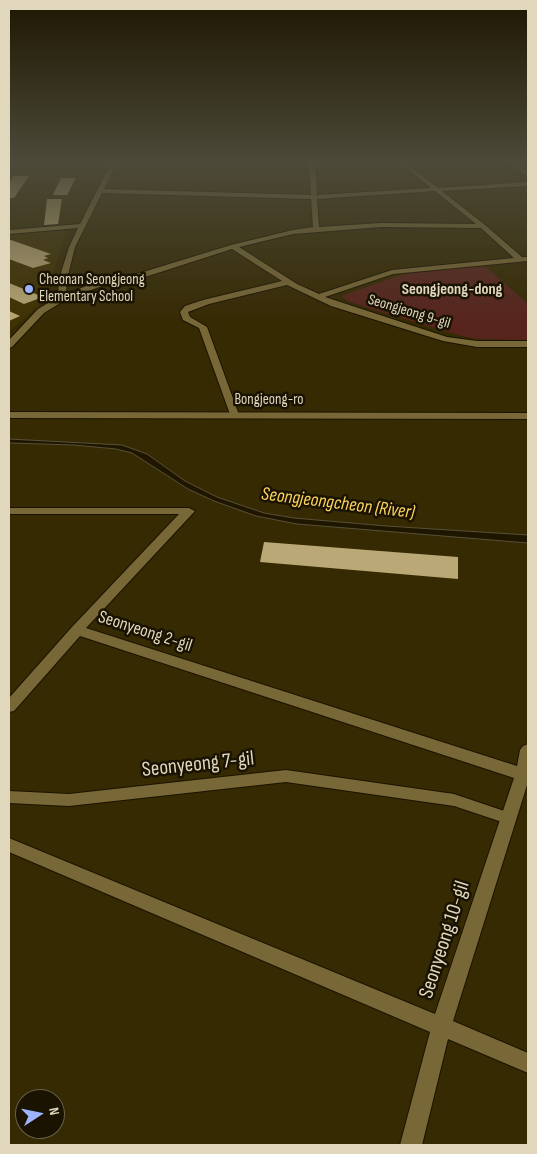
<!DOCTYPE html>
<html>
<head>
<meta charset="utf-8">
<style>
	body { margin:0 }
	#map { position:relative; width:537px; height:1154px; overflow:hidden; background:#362a03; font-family:"Sofia Sans Condensed",sans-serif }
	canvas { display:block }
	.frame { position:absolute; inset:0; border:10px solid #e0d7bd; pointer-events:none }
	.north { position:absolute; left:15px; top:1089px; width:50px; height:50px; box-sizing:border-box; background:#1a1302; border:1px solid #69614d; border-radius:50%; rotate:79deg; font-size:14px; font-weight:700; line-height:20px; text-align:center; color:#e0d7bd }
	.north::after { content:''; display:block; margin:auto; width:18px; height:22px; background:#9db4fd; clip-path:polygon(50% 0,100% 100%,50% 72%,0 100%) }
</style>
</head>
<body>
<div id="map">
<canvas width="537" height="1154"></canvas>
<div class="frame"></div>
<div class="north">N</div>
</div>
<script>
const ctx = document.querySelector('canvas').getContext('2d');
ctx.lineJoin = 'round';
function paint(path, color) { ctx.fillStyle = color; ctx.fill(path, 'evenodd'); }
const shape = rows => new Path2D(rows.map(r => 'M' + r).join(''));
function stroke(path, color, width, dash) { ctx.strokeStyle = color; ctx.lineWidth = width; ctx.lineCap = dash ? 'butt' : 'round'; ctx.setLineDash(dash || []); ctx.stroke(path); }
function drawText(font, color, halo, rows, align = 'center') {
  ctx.font = font + ' "Sofia Sans Condensed",sans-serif'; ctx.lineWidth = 5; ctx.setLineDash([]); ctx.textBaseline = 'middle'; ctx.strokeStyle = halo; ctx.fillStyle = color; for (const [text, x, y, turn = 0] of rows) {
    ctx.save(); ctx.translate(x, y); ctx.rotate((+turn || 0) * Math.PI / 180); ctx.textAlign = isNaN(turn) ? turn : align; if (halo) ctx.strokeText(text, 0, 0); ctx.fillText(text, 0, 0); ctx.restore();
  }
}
paint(shape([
	[61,230,66,231,51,280,48,297,9,332,9,234]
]), '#3f3101');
paint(shape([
	[485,266,528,304,528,340,475,339,451,333,368,308,348,301,341,296,404,274,431,270]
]), '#57241c');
const water = shape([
	[9,439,122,445,147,454,185,481,217,497,264,513,294,518,386,526,528,535,528,543,297,524,256,516,214,501,188,489,132,453,116,449,74,445,9,443,9,439]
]);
paint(water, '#1f1600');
stroke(water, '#595039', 1);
paint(shape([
	[13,176,29,176,14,198,9,198,9,183],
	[61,178,76,178,67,195,53,195],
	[47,199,62,199,58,224,44,225],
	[9,240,11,240,51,254,44,256,48,258,43,260,51,263,33,268,9,259],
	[9,283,43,297,24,304,9,297],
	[9,311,20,316,9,321],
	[264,542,458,557,458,579,260,562]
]), '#baa876');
const lane = shape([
	[286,770,454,794,513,814,515,818,513,822,508,824,454,806,286,782,69,806,9,803,9,791,69,794,286,770]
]);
const street = shape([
	[111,163,117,163,104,189,311,195,309,163,315,163,317,195,431,188,400,163,406,163,438,188,528,182,528,186,442,191,485,225,522,257,528,257,528,261,393,274,325,297,447,337,477,341,528,341,528,347,477,347,443,341,331,306,287,285,209,304,188,312,190,317,207,327,239,415,237,417,231,417,199,328,183,320,180,312,185,306,203,300,282,281,232,249,145,277,99,287,65,300,44,313,12,347,9,348,9,340,38,309,58,297,59,279,69,247,78,228,9,234,9,230,80,224,111,163],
	[435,191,476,224,381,223,319,227,317,199,435,191],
	[102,193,311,199,313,227,293,230,231,245,140,273,94,283,66,294,67,279,75,247,102,193],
	[381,227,481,228,514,258,392,270,319,294,297,284,239,247,293,234,381,227],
	[9,508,189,508,195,511,86,628,517,766,520,750,523,746,528,744,528,782,453,1021,528,1053,528,1073,448,1039,422,1145,400,1145,430,1032,9,852,9,838,435,1014,514,778,80,636,14,711,9,712,9,698,72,627,179,514,9,514,9,508]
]);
const secondary = shape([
	[507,163,513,163,528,172,528,176,507,163],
	[9,412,528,413,528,419,9,418,9,412]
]);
stroke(lane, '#1b1300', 2);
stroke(street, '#1b1300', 2);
stroke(secondary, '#1b1300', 2);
paint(lane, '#796837');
paint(street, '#796837');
paint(secondary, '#796837');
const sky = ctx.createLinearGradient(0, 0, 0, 324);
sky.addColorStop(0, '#1e1702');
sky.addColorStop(0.5, '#4c4a39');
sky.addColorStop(1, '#4c4a3900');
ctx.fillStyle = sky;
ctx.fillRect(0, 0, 537, 324);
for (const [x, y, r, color] of [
	[29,289,5,"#9db4fd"]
]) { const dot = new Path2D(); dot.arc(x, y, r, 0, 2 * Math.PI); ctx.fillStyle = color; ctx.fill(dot); stroke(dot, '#1a1302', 2); }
drawText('15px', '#e0d7bd', '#1a1302', [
	["Cheonan Seongjeong",39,280],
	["Elementary School",39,297]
], 'left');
drawText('15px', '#e0d7bd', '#1a1302', [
	["Seongjeong 9-gil",409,312,17],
	["Bongjeong-ro",269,400]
]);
drawText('bold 16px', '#e0d7bd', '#1a1302', [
	["Seongjeong-dong",452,290]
]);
drawText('18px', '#e0d7bd', '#1a1302', [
	["Seonyeong 2-gil",145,632,18]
]);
drawText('italic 19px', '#fcd45a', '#1a1302', [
	["Seongjeongcheon (River)",338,504,7]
]);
drawText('21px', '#e0d7bd', '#1a1302', [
	["Seonyeong 7-gil",198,765,-6],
	["Seonyeong 10-gil",445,940,-72]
]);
</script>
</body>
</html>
